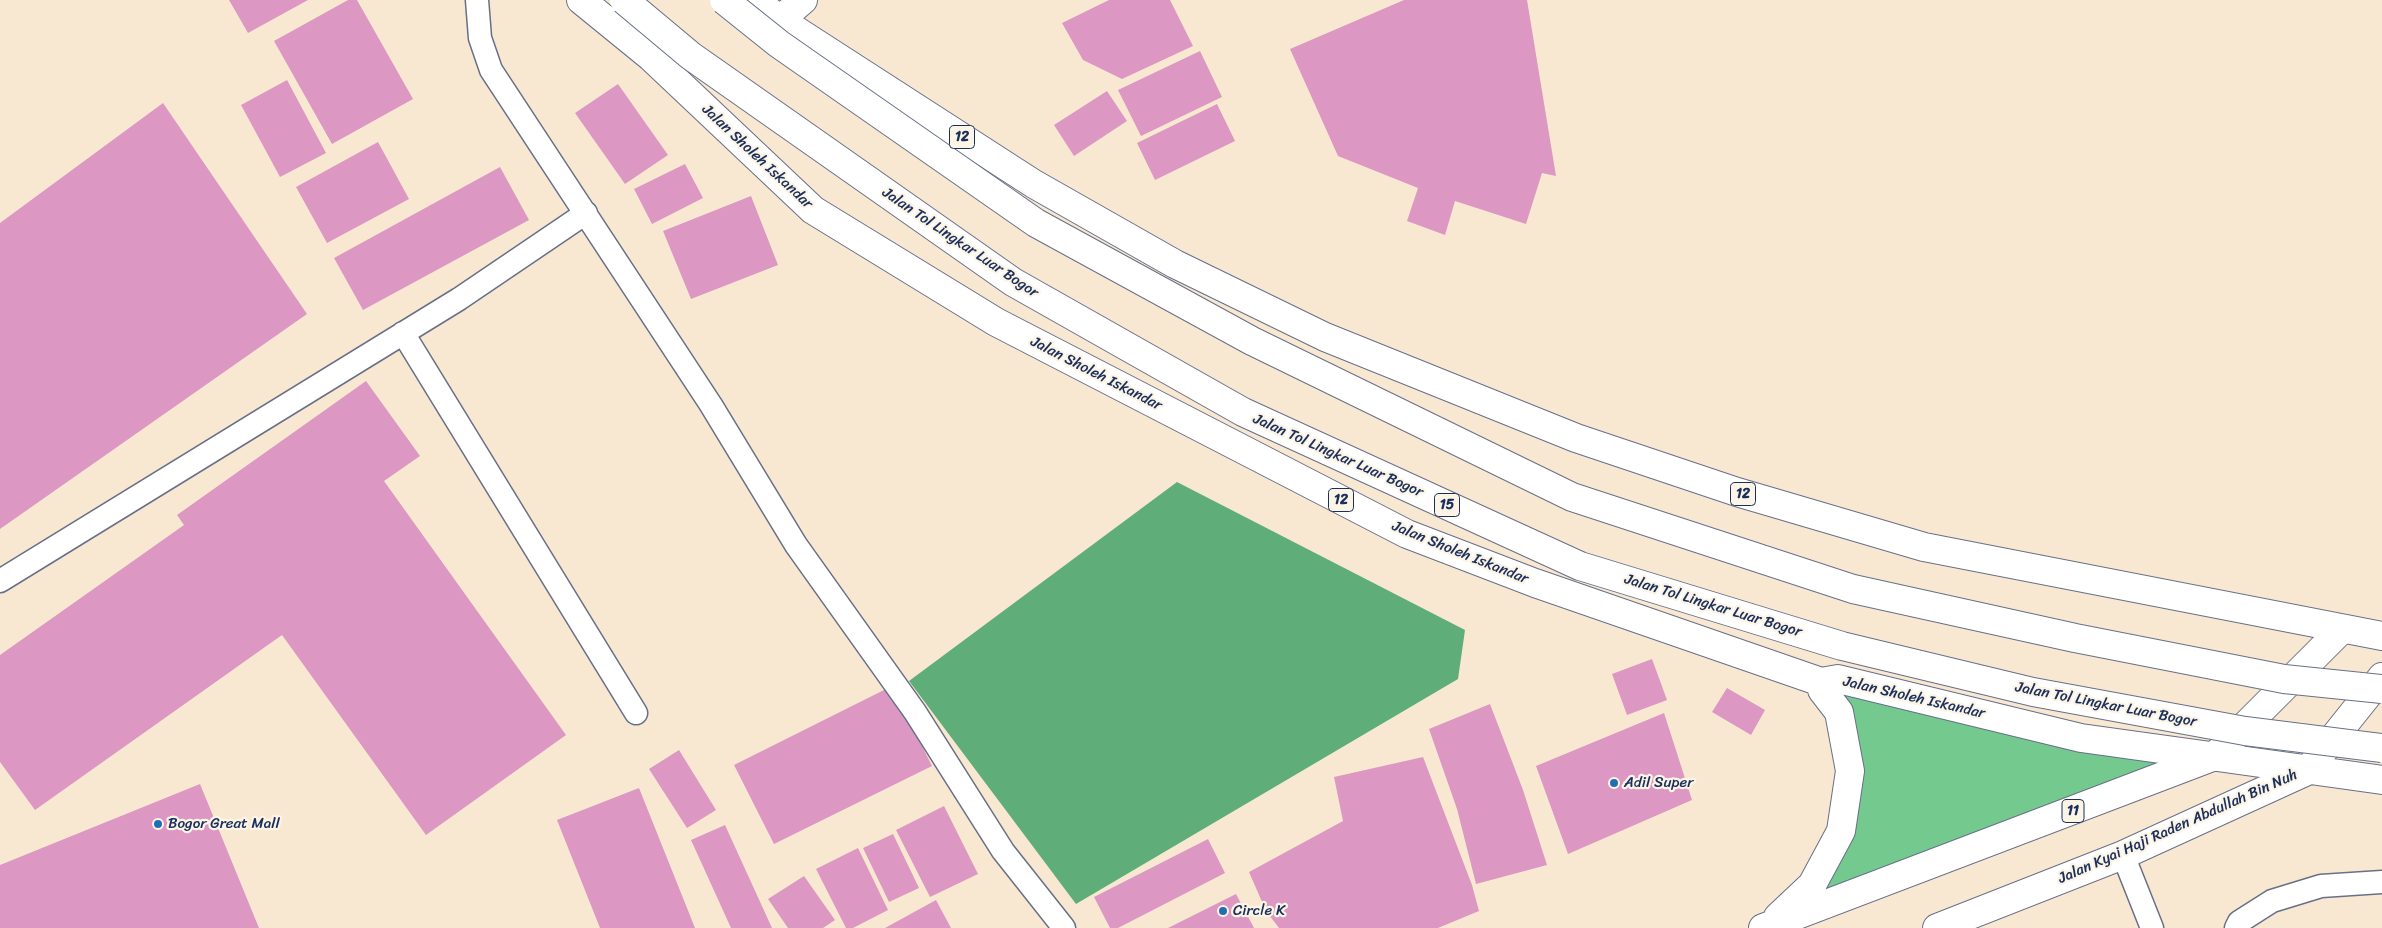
<!DOCTYPE html>
<html>
<head>
<meta charset="utf-8">
<style>
	body { margin:0 }
	canvas { display:block; background:#f8e8d2 }
</style>
</head>
<body>
<canvas width="2382" height="928"></canvas>
<script>
const ctx = document.querySelector('canvas').getContext('2d');
ctx.lineJoin = 'round';
function paint(path, color) { ctx.fillStyle = color; ctx.fill(path, 'evenodd'); }
const shape = rows => new Path2D(rows.map(r => 'M' + r).join(''));
function stroke(path, color, width, dash) { ctx.strokeStyle = color; ctx.lineWidth = width; ctx.lineCap = dash ? 'butt' : 'round'; ctx.setLineDash(dash || []); ctx.stroke(path); }
function drawText(font, color, halo, rows, align = 'center') {
  ctx.font = font + ' Sriracha,sans-serif'; ctx.lineWidth = 4.5; ctx.setLineDash([]); ctx.textBaseline = 'middle'; ctx.strokeStyle = halo; ctx.fillStyle = color; for (const [text, x, y, turn = 0] of rows) {
    ctx.save(); ctx.translate(x, y); ctx.rotate((+turn || 0) * Math.PI / 180); ctx.textAlign = isNaN(turn) ? turn : align; if (halo) ctx.strokeText(text, 0, 0); ctx.fillText(text, 0, 0); ctx.restore();
  }
}
paint(shape([
	[1822,690,2191,755,1767,926,1812,885,1850,771]
]), '#74ca8e');
paint(shape([
	[1177,482,1465,630,1458,679,1076,904,909,681]
]), '#5fae79');
paint(shape([
	[229,0,308,0,248,33],
	[348,0,357,0,413,99,332,144,274,41],
	[1109,0,1170,0,1193,46,1122,79,1083,60,1062,23],
	[1404,0,1527,0,1556,176,1542,173,1526,224,1455,201,1445,235,1407,221,1418,188,1338,156,1290,49],
	[1200,51,1222,97,1141,136,1118,90],
	[287,80,326,153,280,177,241,105],
	[618,84,668,155,625,184,575,113],
	[1107,91,1127,121,1074,156,1054,125],
	[163,103,307,314,0,529,0,223],
	[1217,104,1235,141,1155,180,1137,143],
	[378,142,409,199,327,243,296,187],
	[685,164,703,198,652,224,634,189],
	[500,167,529,220,363,310,334,258],
	[751,196,778,265,691,299,663,231],
	[366,381,420,456,384,481,566,735,426,835,282,635,35,810,0,762,0,655,184,525,177,515],
	[1652,659,1667,700,1627,715,1612,674],
	[892,686,932,766,774,844,734,765],
	[1727,688,1765,710,1751,735,1712,712],
	[1490,704,1523,790,1547,865,1476,884,1457,809,1429,729],
	[1664,713,1692,800,1568,854,1536,766],
	[679,750,716,810,687,828,649,769],
	[1423,757,1472,885,1479,911,1438,928,1279,928,1266,911,1249,872,1343,821,1334,777],
	[200,784,259,928,0,928,0,865],
	[639,788,695,928,600,928,557,820],
	[944,806,978,874,930,897,896,830],
	[725,825,772,928,731,928,691,840],
	[893,834,919,888,889,902,863,848],
	[1208,839,1225,873,1118,928,1110,928,1094,897],
	[858,848,888,910,853,928,846,928,816,869],
	[804,876,835,920,823,928,788,928,768,899],
	[1236,894,1254,928,1168,928],
	[936,900,951,928,885,928]
]), '#dd97c3');
const lane = shape([
	[477,0,480,38,491,70,711,405,796,545,915,712,1003,851,1064,928],
	[403,333,636,713],
	[0,581,459,299,586,213],
	[2123,855,2152,928],
	[2236,928,2239,922,2272,901,2321,886,2382,882]
]);
const street = shape([
	[780,20,803,0]
]);
const highway = shape([
	[581,0,651,57,813,210,996,322,1407,534,1535,583,1821,682,1838,679,2081,738,2382,780],
	[755,0,780,20,1034,184,1175,264,1325,337,1576,438,1737,492,1924,547,2382,636],
	[1778,917,1812,885,1841,831,1850,771,1839,712,1822,690,1821,682],
	[1763,928,2215,756,2342,629],
	[1937,928,2123,855,2307,771,2382,677]
]);
stroke(lane, '#687087', 25);
stroke(street, '#687087', 30);
stroke(highway, '#687087', 30);
stroke(lane, '#fff', 22);
stroke(street, '#fff', 28);
stroke(highway, '#fff', 28);
const highwayBridge = shape([
	[624,0,691,56,1013,282,1243,412,1580,566,1842,646,2033,692,2245,731,2382,748],
	[724,0,779,44,1036,223,1252,341,1572,497,1853,589,2075,638,2284,679,2382,689]
]);
stroke(highwayBridge, '#687087', 30, []);
stroke(highwayBridge, '#fff', 28);
for (const [x, y, r, color] of [
	[1614,783,5,"#1f6fb2"],
	[158,824,5,"#1f6fb2"],
	[1223,911,5,"#1f6fb2"]
]) { const dot = new Path2D(); dot.arc(x, y, r, 0, 2 * Math.PI); ctx.fillStyle = color; ctx.fill(dot); stroke(dot, '#fcf5e5', 2); }
for (const [x, y, w] of [
	[962,137,25],
	[1743,494,25],
	[1341,500,25],
	[1447,505,25],
	[2073,811,22]
]) { const box = new Path2D(); box.roundRect(x - w / 2, y - 11.5, w, 23, 4); ctx.fillStyle = '#fcf5e5'; ctx.fill(box); stroke(box, '#1b2f5e', 1); }
drawText('bold 14px', '#1b2f5e', null, [
	["12",962,137],
	["12",1743,494],
	["12",1341,500],
	["15",1447,505],
	["11",2073,811]
]);
drawText('15px', '#1b2f5e', '#fcf5e5', [
	["Jalan Sholeh Iskandar",757,157,43],
	["Jalan Tol Lingkar Luar Bogor",960,243,34],
	["Jalan Sholeh Iskandar",1096,374,27],
	["Jalan Tol Lingkar Luar Bogor",1338,456,24],
	["Jalan Sholeh Iskandar",1460,553,22],
	["Jalan Tol Lingkar Luar Bogor",1713,606,17],
	["Jalan Sholeh Iskandar",1914,698,13],
	["Jalan Tol Lingkar Luar Bogor",2106,705,11],
	["Jalan Kyai Haji Raden Abdullah Bin Nuh",2178,827,-24]
]);
drawText('15px', '#1b2f5e', '#fcf5e5', [
	["Adil Super",1624,783],
	["Bogor Great Mall",168,824],
	["Circle K",1233,911]
], 'left');
</script>
</body>
</html>
